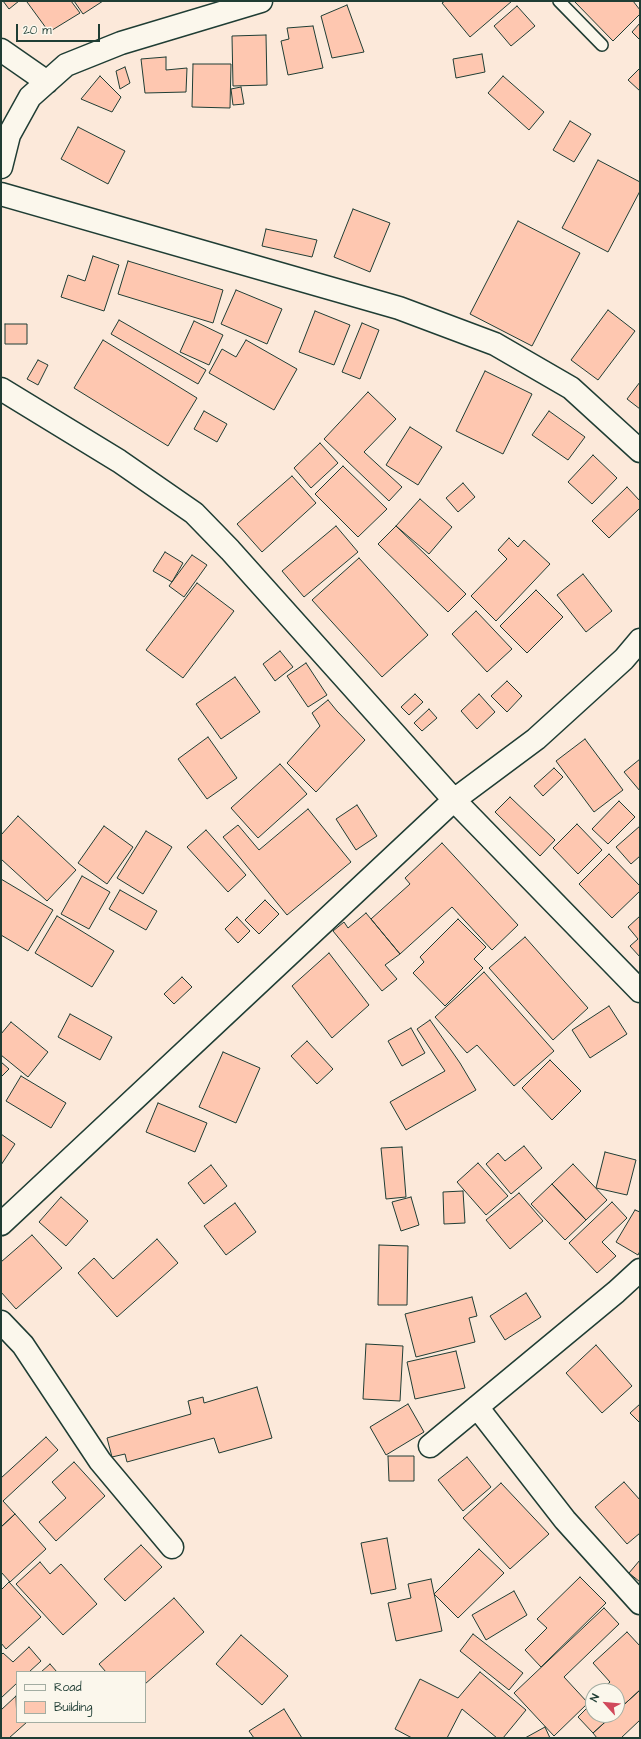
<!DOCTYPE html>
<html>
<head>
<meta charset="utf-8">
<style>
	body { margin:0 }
	#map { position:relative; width:641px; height:1739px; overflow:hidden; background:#fce9da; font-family:"Architects Daughter",sans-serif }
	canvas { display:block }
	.frame { position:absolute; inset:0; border:2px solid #1f3d34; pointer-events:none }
	.legend { position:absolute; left:16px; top:1671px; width:130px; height:52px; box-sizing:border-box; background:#fbf7ec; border:1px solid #a3ada2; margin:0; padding:5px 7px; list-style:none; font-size:12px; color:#1f3d34 }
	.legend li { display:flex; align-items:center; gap:8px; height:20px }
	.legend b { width:20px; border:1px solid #a3ada2 }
	.north { position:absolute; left:585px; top:1683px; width:40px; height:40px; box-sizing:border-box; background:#fbf7ec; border:1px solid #a3ada2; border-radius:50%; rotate:297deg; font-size:11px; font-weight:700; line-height:16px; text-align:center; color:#1f3d34 }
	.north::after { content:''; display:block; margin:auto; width:14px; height:18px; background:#d1495b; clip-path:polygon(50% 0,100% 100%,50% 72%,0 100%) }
	.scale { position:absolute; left:16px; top:24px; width:84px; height:18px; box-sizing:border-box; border:2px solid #1f3d34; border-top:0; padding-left:5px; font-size:12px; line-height:14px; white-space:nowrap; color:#1f3d34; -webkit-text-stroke:3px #fbf7ec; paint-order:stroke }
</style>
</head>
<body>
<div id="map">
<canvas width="641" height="1739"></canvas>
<div class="frame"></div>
<ul class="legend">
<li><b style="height:5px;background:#fbf7ec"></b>Road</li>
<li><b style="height:11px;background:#fec7b0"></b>Building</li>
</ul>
<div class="north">N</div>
<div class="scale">20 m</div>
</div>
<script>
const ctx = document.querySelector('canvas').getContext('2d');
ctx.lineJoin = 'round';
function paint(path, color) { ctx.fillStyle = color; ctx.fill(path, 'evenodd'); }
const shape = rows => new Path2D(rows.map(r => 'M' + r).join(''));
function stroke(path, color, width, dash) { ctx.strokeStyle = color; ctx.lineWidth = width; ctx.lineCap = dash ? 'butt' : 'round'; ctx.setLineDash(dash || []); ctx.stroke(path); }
const building = shape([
	[3,1,19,1,9,9,3,1],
	[28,1,71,1,80,13,49,32,27,2,28,1],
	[74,1,103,1,83,14,74,1],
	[445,1,512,1,470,37,442,3,445,1],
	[574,1,633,1,640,10,640,14,613,41,574,1],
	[347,5,364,52,332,58,321,16,347,5],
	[517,6,535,26,511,46,494,26,517,6],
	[640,23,640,40,632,32,640,23],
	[313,26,323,68,288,75,281,41,289,39,287,28,313,26],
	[266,35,267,85,233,86,232,36,266,35],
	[482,54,485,72,456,78,453,59,482,54],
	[166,57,166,70,187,68,186,92,145,93,141,59,166,57],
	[193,64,231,64,230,108,192,107,193,64],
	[125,67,130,83,120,89,116,71,125,67],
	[640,68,640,91,628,80,640,68],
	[100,76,121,97,112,112,81,99,100,76],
	[503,76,544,112,529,130,488,93,503,76],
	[241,87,244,104,233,105,231,89,241,87],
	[570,121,591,134,574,162,553,150,570,121],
	[78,127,125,151,108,184,61,159,78,127],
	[598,160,640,182,640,191,608,252,562,228,598,160],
	[353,209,390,223,370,272,334,257,353,209],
	[518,221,580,253,532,346,470,314,518,221],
	[266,229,317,240,312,257,262,246,266,229],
	[93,256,119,265,104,311,61,297,68,275,85,281,93,256],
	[128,261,223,290,213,323,118,294,128,261],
	[236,290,282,309,267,344,221,324,236,290],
	[608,310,635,331,598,380,571,360,608,310],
	[315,311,350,325,334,365,299,352,315,311],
	[119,320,206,370,198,384,111,334,119,320],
	[194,321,223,335,209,365,180,352,194,321],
	[362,323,379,330,360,379,342,372,362,323],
	[5,324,27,324,27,344,5,344,5,324],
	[103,340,197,398,168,446,74,388,103,340],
	[246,340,297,369,274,410,209,373,222,349,236,357,246,340],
	[38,360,48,365,38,385,27,379,38,360],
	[485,371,532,394,503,454,456,431,485,371],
	[640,382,640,409,627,399,640,382],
	[368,392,396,419,364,452,402,487,389,501,324,439,368,392],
	[204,411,227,424,217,442,194,429,204,411],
	[549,411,585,437,568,460,532,435,549,411],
	[410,427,442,447,418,485,386,465,410,427],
	[320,443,338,463,311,488,294,468,320,443],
	[593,455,617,478,592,504,568,482,593,455],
	[343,466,387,509,358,537,315,494,343,466],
	[292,476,316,503,262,552,237,524,292,476],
	[463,483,475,497,458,512,446,498,463,483],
	[627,487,640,501,640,508,609,538,592,521,627,487],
	[420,499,452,527,429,554,396,526,420,499],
	[336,526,358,552,304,597,282,571,336,526],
	[396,526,466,594,448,612,378,544,396,526],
	[509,538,518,547,524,540,550,564,496,621,471,596,507,559,498,550,509,538],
	[165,552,183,563,172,582,153,571,165,552],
	[192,555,207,565,184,597,169,586,192,555],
	[359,558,428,635,382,677,312,600,359,558],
	[583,574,612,611,586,632,557,595,583,574],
	[197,583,234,611,183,678,146,650,197,583],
	[536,590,563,617,527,653,500,626,536,590],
	[476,611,512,649,487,672,452,634,476,611],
	[280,651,293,667,275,681,263,664,280,651],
	[306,663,327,695,308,707,287,676,306,663],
	[235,677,260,712,221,739,196,704,235,677],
	[507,681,522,696,507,712,491,696,507,681],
	[415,694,423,702,409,715,401,707,415,694],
	[479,694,495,712,477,729,461,711,479,694],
	[328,700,337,711,365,740,316,792,287,763,320,726,312,713,328,700],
	[429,709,437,718,422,731,414,723,429,709],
	[208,737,237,778,207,799,178,759,208,737],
	[585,739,623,790,594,812,556,761,585,739],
	[640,759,640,791,624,772,640,759],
	[280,764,307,794,258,838,231,808,280,764],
	[554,768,563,777,543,796,534,786,554,768],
	[510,797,555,840,540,856,495,812,510,797],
	[619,801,635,817,608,844,592,829,619,801],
	[357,805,377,836,356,850,336,819,357,805],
	[308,809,351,862,287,915,223,837,238,825,259,850,308,809],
	[18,816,76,870,47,901,1,859,1,835,18,816],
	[577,824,602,850,578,874,553,848,577,824],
	[104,826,133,847,107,884,78,863,104,826],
	[640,826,640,856,631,864,616,847,640,826],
	[206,830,246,875,228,892,187,847,206,830],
	[146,831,172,847,143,894,117,878,146,831],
	[442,843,518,925,492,950,452,907,400,954,371,919,410,884,405,878,442,843],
	[609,854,640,886,640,891,612,918,579,884,609,854],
	[82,876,110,892,89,929,61,914,82,876],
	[1,879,53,910,28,951,1,935,1,879],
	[120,890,157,911,146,930,109,909,120,890],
	[265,900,279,914,259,934,245,920,265,900],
	[366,913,400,954,385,965,397,979,382,991,333,931,344,922,348,928,366,913],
	[57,916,114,951,92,987,35,953,57,916],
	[640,916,640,957,630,946,638,939,628,927,640,916],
	[237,917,250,931,238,943,225,929,237,917],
	[458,919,486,947,474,959,483,968,445,1006,413,973,424,962,420,957,458,919],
	[525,937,588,1008,553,1040,489,968,525,937],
	[329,953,369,1005,332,1038,292,986,329,953],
	[484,972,554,1051,514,1086,477,1045,467,1053,435,1017,484,972],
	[182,977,192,987,174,1004,164,994,182,977],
	[609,1006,627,1034,590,1058,572,1030,609,1006],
	[70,1014,112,1037,100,1060,58,1037,70,1014],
	[430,1020,460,1063,476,1090,406,1130,390,1102,445,1071,417,1029,430,1020],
	[11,1022,48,1052,28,1077,1,1055,1,1034,11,1022],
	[411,1028,425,1053,402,1066,388,1041,411,1028],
	[307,1041,333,1069,317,1084,291,1056,307,1041],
	[223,1052,260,1068,236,1123,199,1107,223,1052],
	[550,1060,581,1091,552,1120,522,1088,550,1060],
	[1,1062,9,1069,1,1077,1,1062],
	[21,1076,66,1103,51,1128,6,1101,21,1076],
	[158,1103,207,1123,195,1152,146,1132,158,1103],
	[1,1134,15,1144,1,1165,1,1134],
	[524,1146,542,1168,511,1194,486,1164,498,1153,505,1161,524,1146],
	[402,1147,406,1197,386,1199,381,1148,402,1147],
	[605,1152,636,1160,627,1195,596,1188,605,1152],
	[478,1163,508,1196,486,1215,457,1182,478,1163],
	[573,1164,607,1200,586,1220,552,1184,573,1164],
	[211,1165,227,1186,204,1204,188,1183,211,1165],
	[552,1184,586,1220,565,1240,531,1204,552,1184],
	[463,1191,465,1223,444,1224,443,1192,463,1191],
	[519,1193,543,1221,510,1249,486,1220,519,1193],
	[61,1197,88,1221,66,1246,39,1222,61,1197],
	[411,1197,419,1225,401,1231,392,1202,411,1197],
	[612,1202,627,1218,602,1242,616,1256,597,1273,569,1243,612,1202],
	[235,1203,256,1232,226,1255,204,1226,235,1203],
	[635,1210,640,1212,640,1251,638,1255,616,1242,635,1210],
	[32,1235,62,1268,16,1309,1,1292,1,1262,32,1235],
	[157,1239,178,1263,117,1317,78,1273,94,1258,113,1279,157,1239],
	[379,1245,408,1246,407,1305,378,1305,379,1245],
	[526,1293,541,1317,505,1340,490,1316,526,1293],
	[472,1297,477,1316,469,1318,475,1342,416,1357,405,1314,472,1297],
	[366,1344,403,1346,400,1401,363,1399,366,1344],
	[596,1345,632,1386,602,1413,566,1373,596,1345],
	[456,1351,465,1388,415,1399,407,1362,456,1351],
	[257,1387,272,1438,219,1453,214,1438,127,1462,125,1454,112,1457,107,1438,191,1414,188,1401,203,1397,204,1403,257,1387],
	[408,1404,424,1432,386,1455,370,1427,408,1404],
	[640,1404,640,1423,630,1413,640,1404],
	[46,1437,58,1450,3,1501,15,1514,1,1527,1,1478,46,1437],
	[388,1456,414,1456,414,1481,389,1481,388,1456],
	[467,1457,491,1487,463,1511,438,1480,467,1457],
	[74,1462,105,1496,56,1541,39,1522,66,1498,52,1482,74,1462],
	[624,1482,640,1500,640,1533,627,1544,595,1507,624,1482],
	[501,1483,549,1534,510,1569,463,1518,501,1483],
	[15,1514,46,1549,10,1582,1,1572,1,1527,15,1514],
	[387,1538,396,1589,371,1594,361,1543,387,1538],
	[141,1545,162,1567,125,1601,104,1579,141,1545],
	[479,1549,504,1573,458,1618,434,1594,479,1549],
	[640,1560,640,1582,629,1573,640,1560],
	[40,1562,50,1574,61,1564,97,1604,63,1635,16,1584,40,1562],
	[580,1577,606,1603,541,1667,525,1650,547,1628,537,1619,580,1577],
	[431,1579,442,1631,396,1641,388,1603,411,1598,408,1584,431,1579],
	[9,1582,41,1617,6,1649,1,1643,1,1590,9,1582],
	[514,1591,527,1615,486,1640,472,1615,514,1591],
	[174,1598,204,1632,145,1684,145,1672,106,1672,99,1664,174,1598],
	[604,1608,619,1624,564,1677,588,1703,554,1736,514,1693,604,1608],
	[627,1632,640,1646,640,1690,617,1711,617,1691,600,1691,610,1682,593,1663,627,1632],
	[473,1634,523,1673,509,1690,460,1651,473,1634],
	[241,1635,288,1676,262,1705,216,1664,241,1635],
	[29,1647,41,1661,29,1672,17,1672,17,1683,1,1698,1,1655,3,1653,13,1662,29,1647],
	[50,1664,57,1672,41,1672,50,1664],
	[480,1672,526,1710,503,1738,497,1738,462,1709,447,1738,412,1738,395,1729,420,1679,458,1698,480,1672],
	[640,1690,640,1720,621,1738,597,1738,593,1733,613,1715,617,1715,617,1711,640,1690],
	[16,1696,17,1722,27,1722,9,1738,1,1738,1,1710,16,1696],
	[593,1697,593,1715,613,1715,593,1733,578,1717,591,1704,589,1701,593,1697],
	[284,1709,302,1738,254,1738,249,1731,284,1709],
	[545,1727,550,1738,525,1738,545,1727]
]);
paint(building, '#fec7b0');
stroke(building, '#1f3d34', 1);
const service = shape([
	[559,1,602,45]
]);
const minor = shape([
	[1,50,47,82],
	[1,167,9,135,30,97,66,65,121,43,261,1],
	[1,194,399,308,495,344,571,388,640,451],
	[1,389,119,461,194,513,230,550,454,800,640,991],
	[1,1224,454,800,536,739,624,659,640,640],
	[1,1322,23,1345,100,1461,172,1547],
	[477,1407,565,1520,640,1603],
	[430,1446,616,1292,640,1270]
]);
stroke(service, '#1f3d34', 14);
stroke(minor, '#1f3d34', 25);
stroke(service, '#fbf7ec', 11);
stroke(minor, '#fbf7ec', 22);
</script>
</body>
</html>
